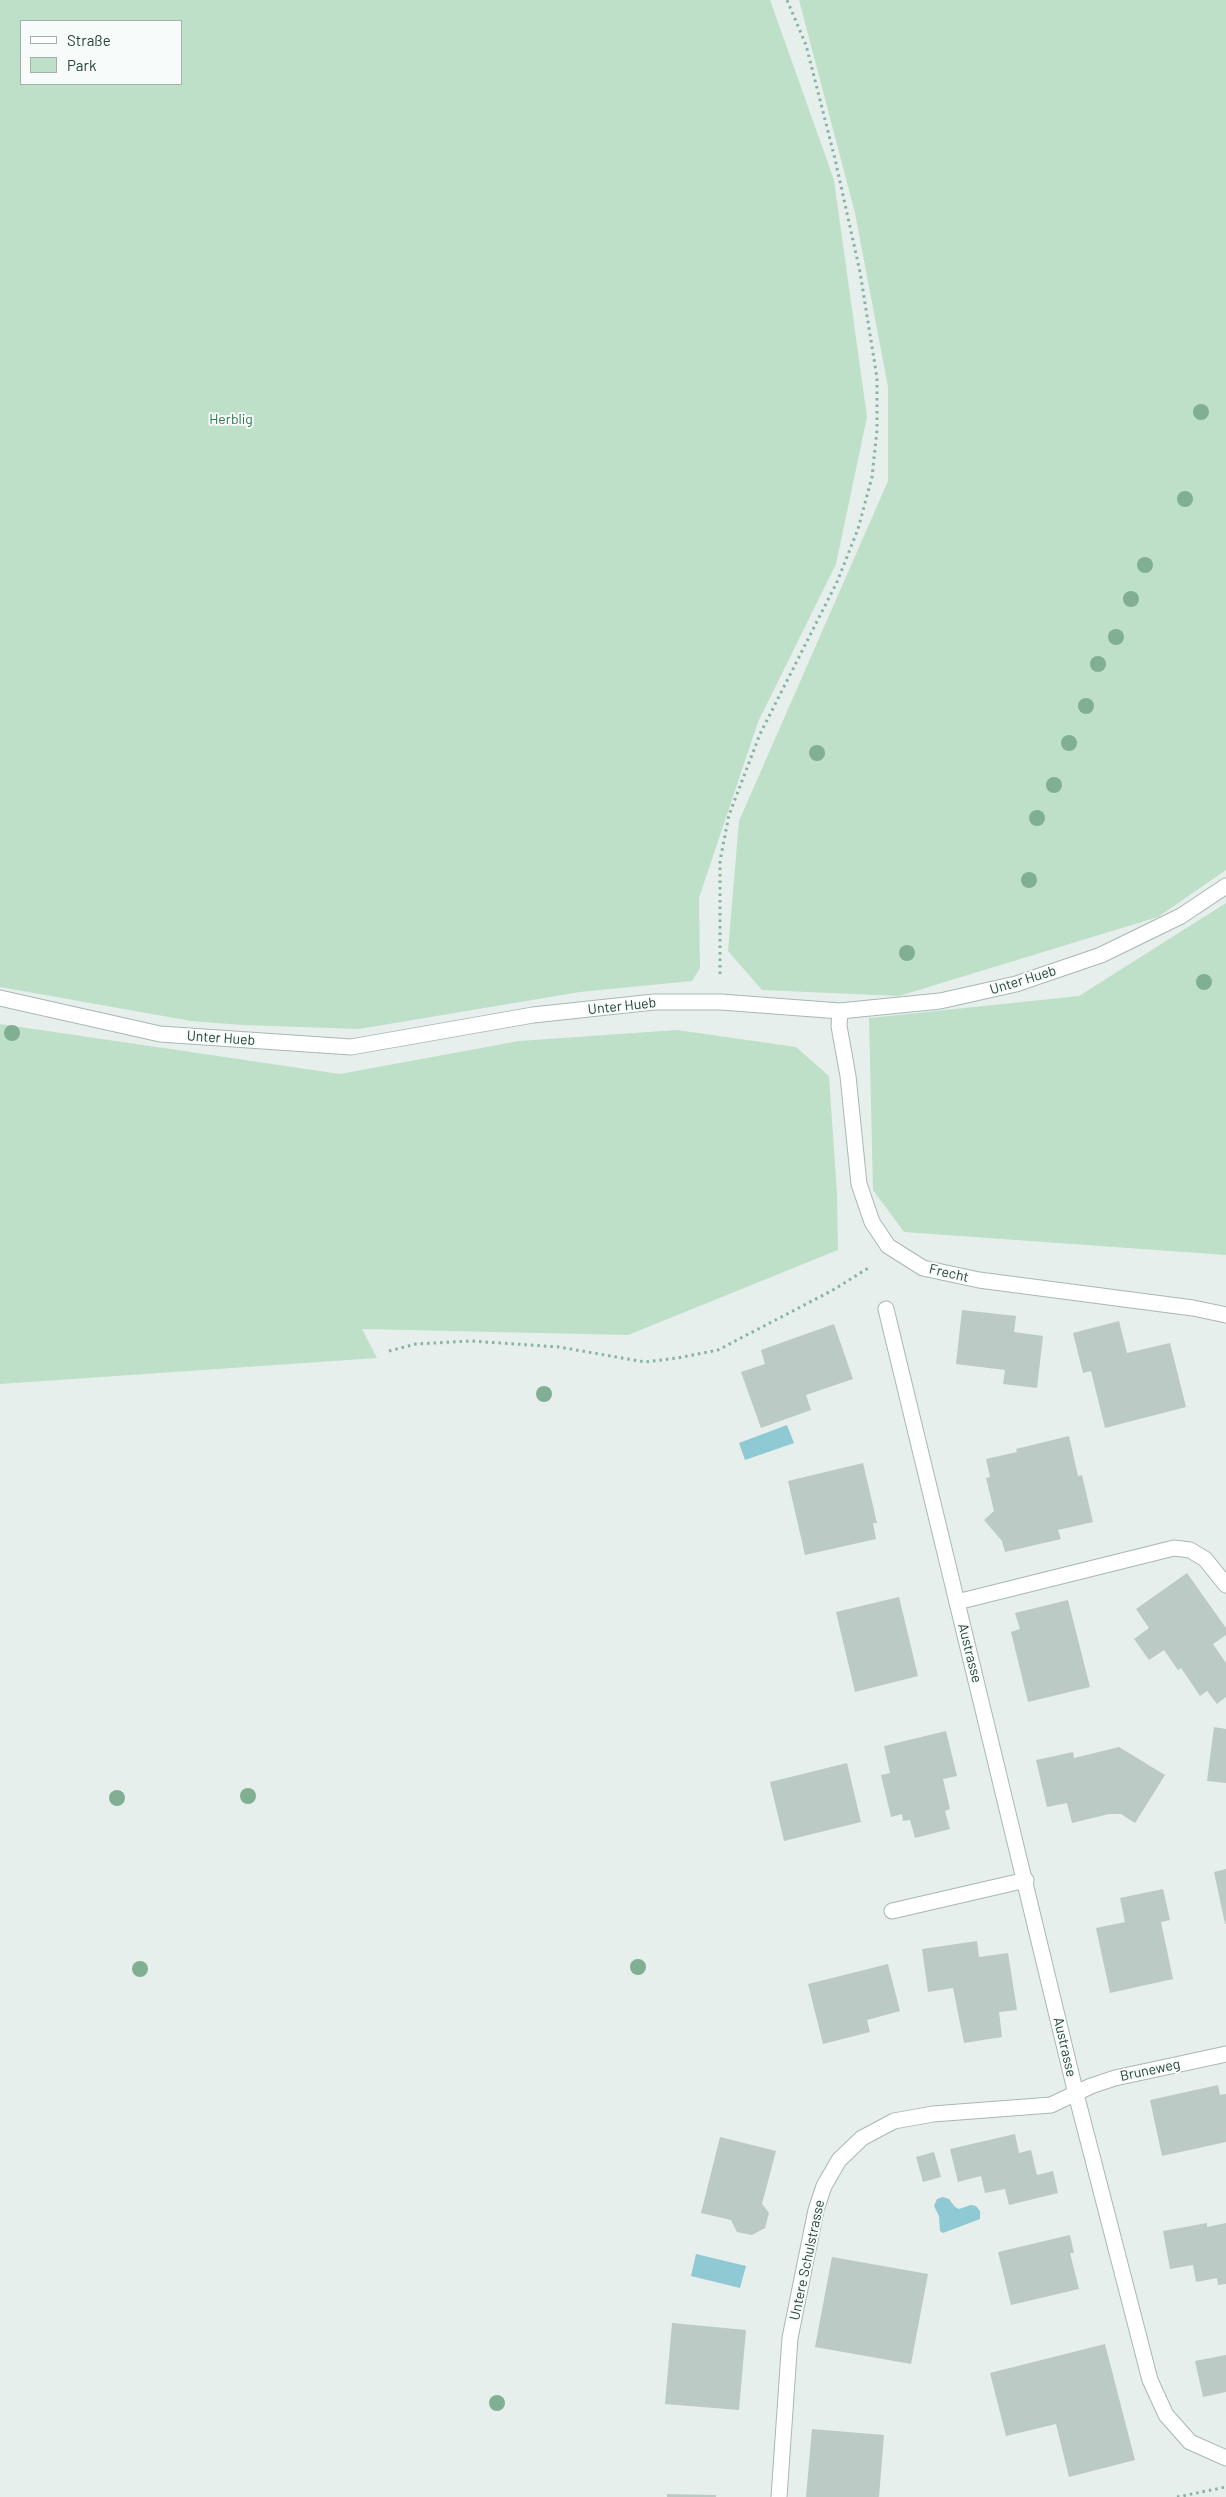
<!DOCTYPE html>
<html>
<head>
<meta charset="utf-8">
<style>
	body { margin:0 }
	#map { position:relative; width:1226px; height:2497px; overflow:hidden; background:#e6efeb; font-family:Barlow,sans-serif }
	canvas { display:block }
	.legend { position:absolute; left:20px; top:20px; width:162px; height:65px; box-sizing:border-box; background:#f7fbf9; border:1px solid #a3b1ad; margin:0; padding:6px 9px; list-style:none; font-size:15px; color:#24423a }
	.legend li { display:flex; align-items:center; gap:10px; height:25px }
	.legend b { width:25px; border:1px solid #a3b1ad }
</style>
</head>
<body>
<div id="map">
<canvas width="1226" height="2497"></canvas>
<ul class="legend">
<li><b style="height:6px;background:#fff"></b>Straße</li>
<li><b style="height:14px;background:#bfe0c8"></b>Park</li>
</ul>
</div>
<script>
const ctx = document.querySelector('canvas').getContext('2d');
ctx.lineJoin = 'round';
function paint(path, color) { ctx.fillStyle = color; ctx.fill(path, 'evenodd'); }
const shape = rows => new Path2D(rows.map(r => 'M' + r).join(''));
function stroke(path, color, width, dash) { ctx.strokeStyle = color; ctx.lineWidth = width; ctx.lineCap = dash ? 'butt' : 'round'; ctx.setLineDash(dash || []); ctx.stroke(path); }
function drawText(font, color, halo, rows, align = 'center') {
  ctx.font = font + ' Barlow,sans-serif'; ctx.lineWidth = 4; ctx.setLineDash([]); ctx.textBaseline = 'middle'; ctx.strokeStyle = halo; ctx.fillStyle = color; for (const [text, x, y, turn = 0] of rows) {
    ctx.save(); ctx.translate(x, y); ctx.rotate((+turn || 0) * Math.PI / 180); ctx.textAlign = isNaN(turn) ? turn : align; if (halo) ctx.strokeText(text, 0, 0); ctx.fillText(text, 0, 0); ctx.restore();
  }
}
paint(shape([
	[0,0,770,0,834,180,867,417,836,564,758,722,699,898,700,968,692,981,580,992,359,1029,242,1025,191,1021,0,987],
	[21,21,181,21,181,84,21,84],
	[799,0,1226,0,1226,870,1158,917,899,996,762,990,728,951,739,821,888,481,888,387,855,213],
	[1226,903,1226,1255,904,1232,873,1190,869,1018,1079,996],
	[0,1024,340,1074,519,1041,677,1030,796,1047,829,1076,837,1194,838,1250,628,1335,362,1329,377,1358,0,1384]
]), '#bfe0c8');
paint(shape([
	[787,1425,794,1443,745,1460,739,1443],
	[943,2197,949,2199,955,2207,959,2209,971,2205,976,2206,980,2211,980,2219,943,2233,940,2231,939,2216,934,2206,937,2199],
	[696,2254,746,2266,740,2288,691,2276]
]), '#8ec9d4');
paint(shape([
	[962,1310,1016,1316,1014,1332,1043,1336,1037,1388,1003,1384,1005,1370,956,1364],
	[1119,1321,1127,1353,1170,1343,1186,1407,1105,1428,1091,1371,1083,1373,1073,1333],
	[834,1324,853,1379,806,1395,811,1410,761,1428,741,1372,765,1364,761,1350],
	[1069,1436,1078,1476,1082,1475,1093,1522,1058,1530,1061,1539,1005,1552,1002,1541,984,1520,994,1511,986,1478,990,1477,986,1459,1017,1452,1016,1449],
	[863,1463,877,1523,873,1523,876,1539,805,1555,788,1481],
	[1187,1573,1226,1628,1226,1635,1213,1644,1226,1663,1226,1697,1217,1704,1207,1691,1200,1696,1181,1668,1178,1670,1164,1650,1149,1660,1134,1639,1149,1628,1136,1609],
	[899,1597,918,1676,855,1692,836,1612],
	[1068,1600,1090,1687,1028,1702,1011,1632,1020,1629,1015,1613],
	[1214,1727,1226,1729,1226,1783,1207,1781],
	[946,1731,957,1776,943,1779,950,1809,945,1811,950,1829,915,1838,910,1820,903,1821,902,1814,891,1817,881,1775,890,1773,884,1746],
	[1119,1747,1165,1775,1135,1823,1121,1814,1109,1814,1072,1823,1067,1803,1047,1807,1036,1760,1073,1752,1074,1758],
	[847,1763,861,1822,784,1841,770,1782],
	[1226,1869,1226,1924,1225,1924,1214,1872],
	[1163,1889,1170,1920,1161,1922,1173,1979,1110,1993,1096,1928,1125,1922,1120,1898],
	[977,1941,979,1957,1008,1953,1017,2010,999,2012,1002,2037,964,2043,953,1988,928,1992,922,1949],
	[888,1964,900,2011,867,2020,870,2032,823,2044,808,1984],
	[1218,2085,1220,2095,1226,2094,1226,2142,1162,2156,1150,2100],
	[1015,2134,1019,2153,1031,2150,1037,2175,1053,2171,1058,2193,1009,2205,1005,2189,985,2193,981,2176,958,2182,950,2149],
	[720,2137,776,2151,762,2204,769,2213,765,2228,752,2235,737,2232,731,2220,701,2213],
	[934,2152,941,2177,923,2182,916,2157],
	[1207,2223,1207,2227,1226,2223,1226,2284,1218,2285,1217,2278,1196,2282,1193,2265,1170,2269,1163,2231],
	[1070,2235,1074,2253,1070,2253,1079,2289,1011,2305,998,2252],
	[832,2257,928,2274,911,2364,815,2347],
	[672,2323,746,2330,739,2410,665,2404],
	[1105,2344,1135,2460,1069,2477,1056,2424,1006,2436,990,2373],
	[1226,2355,1226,2392,1203,2397,1195,2361],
	[812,2429,884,2435,879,2497,806,2497],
	[667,2494,716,2495,716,2497,667,2497]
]), '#bbcac4');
const service = shape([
	[957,1602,1174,1548,1190,1550,1205,1559,1226,1585],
	[892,1911,1026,1880]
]);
const minor = shape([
	[0,998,160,1034,351,1047,533,1015,654,1002,721,1002,840,1011,940,1001,1016,984,1101,955,1181,916,1226,886],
	[840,1011,839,1026,848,1076,859,1184,872,1222,888,1246,923,1268,979,1280,1193,1308,1226,1315],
	[886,1309,1076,2094,1150,2380,1166,2415,1190,2442,1226,2458],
	[779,2497,790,2338,816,2210,824,2186,839,2160,862,2138,894,2121,933,2114,1051,2105,1091,2086,1115,2078,1226,2054]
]);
stroke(service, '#a8b8b2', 17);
stroke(minor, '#a8b8b2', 17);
stroke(shape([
	[720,974,720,861,729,815,760,734,837,582,858,529,872,477,877,430,877,378,860,272,835,159,806,45,787,0],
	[389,1351,416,1344,471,1341,559,1347,645,1362,677,1358,718,1350,833,1290,870,1267],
	[1177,2497,1226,2487]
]), '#86b3a5', 3, [2.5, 4]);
stroke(service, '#fff', 15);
stroke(minor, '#fff', 15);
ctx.fillStyle = '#80af93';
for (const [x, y] of [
	[1201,412],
	[1185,499],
	[1145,565],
	[1131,599],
	[1116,637],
	[1098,664],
	[1086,706],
	[1069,743],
	[817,753],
	[1054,785],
	[1037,818],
	[1029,880],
	[907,953],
	[1204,982],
	[12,1033],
	[544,1394],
	[248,1796],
	[117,1798],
	[638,1967],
	[140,1969],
	[497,2403]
]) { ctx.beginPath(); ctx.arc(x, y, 8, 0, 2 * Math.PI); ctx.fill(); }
drawText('14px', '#2d7a4b', '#f7fbf9', [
	["Herblig",231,419]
]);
drawText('14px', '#24423a', '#f7fbf9', [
	["Unter Hueb",1023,980,-17],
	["Unter Hueb",622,1006,-6],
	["Unter Hueb",221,1038,4],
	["Frecht",949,1273,13],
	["Austrasse",970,1653,76],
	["Austrasse",1065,2047,77],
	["Bruneweg",1150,2070,-12],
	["Untere Schulstrasse",807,2260,-78]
]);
</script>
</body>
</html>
